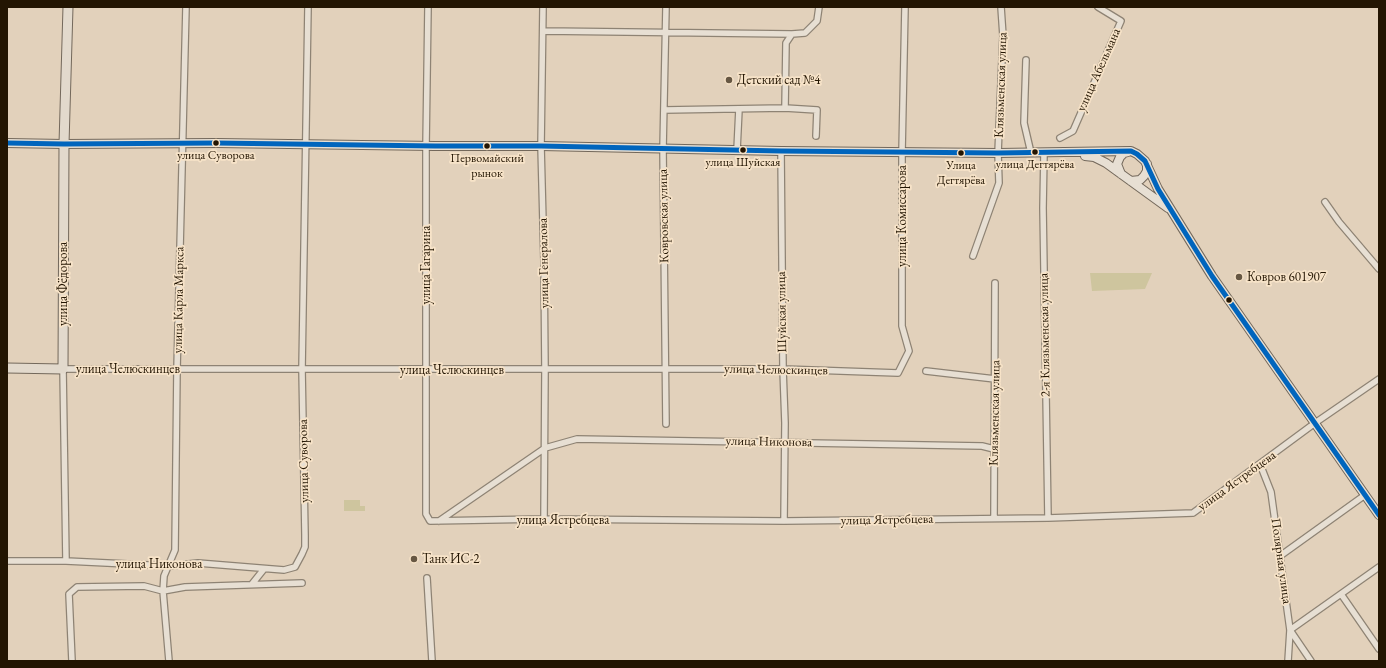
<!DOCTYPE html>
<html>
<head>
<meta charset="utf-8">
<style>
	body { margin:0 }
	#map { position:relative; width:1386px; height:668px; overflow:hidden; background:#e2d1bb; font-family:"EB Garamond",serif }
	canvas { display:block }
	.frame { position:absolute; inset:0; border:8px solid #231502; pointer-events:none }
</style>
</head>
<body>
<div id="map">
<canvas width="1386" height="668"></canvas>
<div class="frame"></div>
</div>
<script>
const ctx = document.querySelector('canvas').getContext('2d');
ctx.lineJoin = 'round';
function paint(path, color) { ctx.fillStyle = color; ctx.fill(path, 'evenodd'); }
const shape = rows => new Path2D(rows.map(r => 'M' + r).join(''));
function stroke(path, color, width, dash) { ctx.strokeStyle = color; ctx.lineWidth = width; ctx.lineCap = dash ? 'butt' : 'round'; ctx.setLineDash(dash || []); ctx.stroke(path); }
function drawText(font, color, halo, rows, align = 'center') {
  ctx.font = font + ' "EB Garamond",serif'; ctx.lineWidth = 3.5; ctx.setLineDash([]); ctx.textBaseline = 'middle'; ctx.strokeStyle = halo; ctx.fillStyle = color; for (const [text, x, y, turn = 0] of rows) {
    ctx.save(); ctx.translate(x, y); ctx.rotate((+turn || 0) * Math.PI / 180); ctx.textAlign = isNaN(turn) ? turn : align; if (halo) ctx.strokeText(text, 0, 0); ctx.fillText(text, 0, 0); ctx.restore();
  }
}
paint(shape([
	[1090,273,1152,273,1145,289,1092,291],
	[344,500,360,500,360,506,365,506,365,511,344,511]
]), '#cec59e');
const minor = shape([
	[428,7,426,146,426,514,430,521,544,519,784,521,1048,518,1193,513,1315,423,1379,379],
	[543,7,541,146,544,261,545,370,544,519],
	[543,31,792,34],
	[1026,60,1024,123,1031,153],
	[785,108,786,43,792,34,805,33,817,21,819,7],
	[664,110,785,108,817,110,816,136],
	[1060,138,1073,131,1121,21,1098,7],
	[737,150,739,109],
	[781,151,783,369,785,423,784,521],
	[1044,153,1043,208,1048,518],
	[1325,202,1339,222,1379,269],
	[973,256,999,183,998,153,1003,36,1001,7],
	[926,371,995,379],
	[666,424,663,149,666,7],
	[1260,464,1271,492,1290,630,1288,661],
	[994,518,995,283],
	[439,521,545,448,577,439,982,446,994,449],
	[1280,556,1365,495],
	[7,561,66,561,169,566,198,563,284,570,295,567,302,554,305,547,305,535,302,369,308,7],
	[66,561,63,369,783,369,898,373,909,351,902,326,902,152,905,7],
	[427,578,432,661],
	[252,584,264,569],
	[1341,594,1379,649],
	[72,661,69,594,77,587,144,586,163,591,185,587,302,583],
	[169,661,163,591,164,576,175,550,177,369,186,7],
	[1311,661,1290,630,1379,567]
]);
const secondary = shape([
	[7,143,64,144,216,143,435,146,541,146,781,151,998,153,1131,151,1137,154,1145,161,1158,189,1212,276,1379,515],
	[1085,156,1094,157,1106,163,1168,208],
	[1121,174,1117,164,1120,157,1124,153,1128,152],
	[1131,181,1140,180,1144,176,1147,171,1147,164]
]);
const primary = shape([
	[7,368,63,369,64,144,68,7]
]);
stroke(minor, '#8e8374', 8);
stroke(secondary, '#73685b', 10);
stroke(primary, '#73685b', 11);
stroke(minor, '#e7dfd3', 5.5);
stroke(secondary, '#e7dfd3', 8);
stroke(primary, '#e2d9cc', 9);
stroke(shape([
	[7,143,64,144,216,143,435,146,541,146,781,151,998,153,1131,151,1137,154,1145,161,1158,189,1212,276,1379,515]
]), '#0065bd', 5);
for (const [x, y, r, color] of [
	[729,80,4,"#665743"],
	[216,143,3.5,"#231502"],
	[487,146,3.5,"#231502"],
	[743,150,3.5,"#231502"],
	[1035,152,3.5,"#231502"],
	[961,153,3.5,"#231502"],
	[1239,277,4,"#665743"],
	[1229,300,3.5,"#231502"],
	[414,559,4,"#665743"]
]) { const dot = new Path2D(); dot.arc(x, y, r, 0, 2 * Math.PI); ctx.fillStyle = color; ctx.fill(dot); stroke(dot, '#f7e3c8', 1.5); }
drawText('12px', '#231502', '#f7e3c8', [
	["улица Суворова",216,156],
	["Первомайский",487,159],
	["рынок",487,174],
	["улица Шуйская",743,163],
	["улица Дегтярёва",1035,165],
	["Улица",961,166],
	["Дегтярёва",961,181]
]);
drawText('13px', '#231502', '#f7e3c8', [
	["улица Абельмана",1099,70,-66],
	["Клязьменская улица",1001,85,-88],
	["Ковровская улица",664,216,-91],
	["улица Комиссарова",902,216,-90],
	["улица Генералова",544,263,-91],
	["улица Гагарина",426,265,-90],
	["улица Фёдорова",63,284,-90],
	["улица Карла Маркса",179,300,-89],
	["Шуйская улица",782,312,-91],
	["2-я Клязьменская улица",1045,335,-91],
	["улица Челюскинцев",128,369],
	["улица Челюскинцев",452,370],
	["улица Челюскинцев",776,370,1],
	["Клязьменская улица",995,413,-89],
	["улица Никонова",769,442,1],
	["улица Суворова",304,461,-91],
	["улица Ястребцева",1237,481,-36],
	["улица Ястребцева",563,520],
	["улица Ястребцева",887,520,-1],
	["Полярная улица",1281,561,82],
	["улица Никонова",159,564]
]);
drawText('13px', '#231502', '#f7e3c8', [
	["Детский сад №4",737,80],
	["Ковров 601907",1247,277],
	["Танк ИС-2",422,559]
], 'left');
</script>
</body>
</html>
